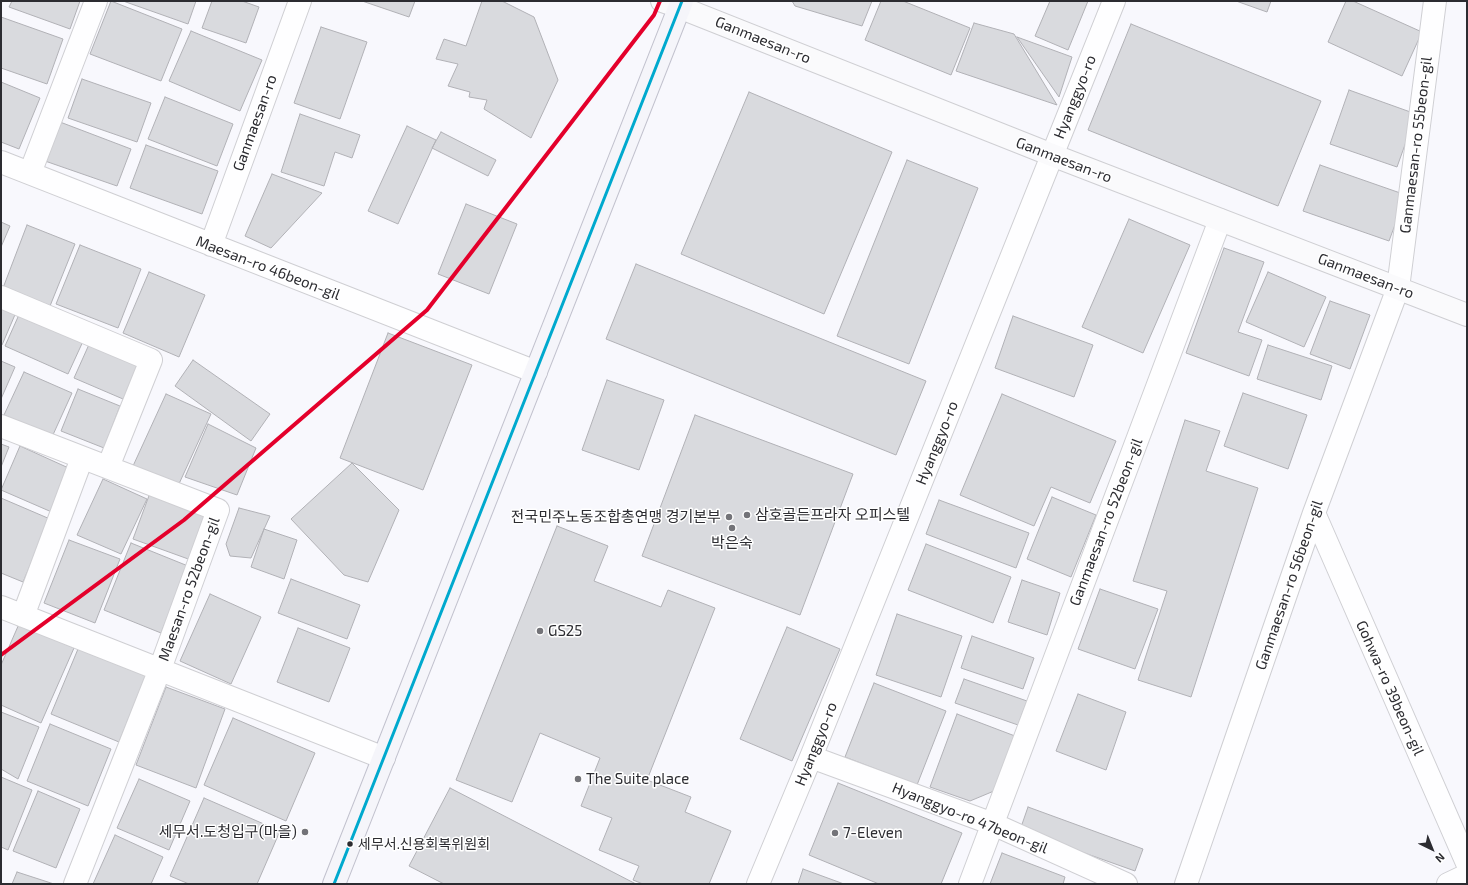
<!DOCTYPE html>
<html>
<head>
<meta charset="utf-8">
<style>
	body { margin:0 }
	#map { position:relative; width:1468px; height:885px; overflow:hidden; background:#f8f8fd; font-family:"Exo 2",sans-serif }
	canvas { display:block }
	.frame { position:absolute; inset:0; border:2px solid #2c2c31; pointer-events:none }
	.north { position:absolute; left:1412px; top:829px; width:40px; height:40px; -webkit-text-stroke:3px #fff; paint-order:stroke; rotate:137deg; font-size:11px; font-weight:700; line-height:16px; text-align:center; color:#2c2c31 }
	.north::after { content:''; display:block; margin:auto; width:14px; height:18px; background:#2c2c31; clip-path:polygon(50% 0,100% 100%,50% 72%,0 100%) }
</style>
</head>
<body>
<div id="map">
<canvas width="1468" height="885"></canvas>
<div class="frame"></div>
<div class="north">N</div>
</div>
<script>
const ctx = document.querySelector('canvas').getContext('2d');
ctx.lineJoin = 'round';
function paint(path, color) { ctx.fillStyle = color; ctx.fill(path, 'evenodd'); }
const shape = rows => new Path2D(rows.map(r => 'M' + r).join(''));
function stroke(path, color, width, dash) { ctx.strokeStyle = color; ctx.lineWidth = width; ctx.lineCap = dash ? 'butt' : 'round'; ctx.setLineDash(dash || []); ctx.stroke(path); }
function drawText(font, color, halo, rows, align = 'center') {
  ctx.font = font + ' "Exo 2","Noto Sans KR",sans-serif'; ctx.lineWidth = 3; ctx.setLineDash([]); ctx.textBaseline = 'middle'; ctx.strokeStyle = halo; ctx.fillStyle = color; for (const [text, x, y, turn = 0] of rows) {
    ctx.save(); ctx.translate(x, y); ctx.rotate((+turn || 0) * Math.PI / 180); ctx.textAlign = isNaN(turn) ? turn : align; if (halo) ctx.strokeText(text, 0, 0); ctx.fillText(text, 0, 0); ctx.restore();
  }
}
const building = shape([
	[12,1,80,1,70,29,9,7,12,1],
	[111,1,182,29,161,81,90,54,111,1],
	[123,1,196,1,188,24,123,1],
	[212,1,242,1,259,7,246,43,202,28,212,1],
	[362,1,415,1,409,17,362,1],
	[482,1,502,1,534,17,558,80,531,138,484,109,487,100,469,97,470,92,448,86,458,64,436,59,444,39,466,46,482,1],
	[792,1,872,1,862,26,795,6,792,1],
	[881,1,903,1,970,28,951,75,865,40,881,1],
	[1050,1,1088,1,1068,50,1035,36,1050,1],
	[1236,1,1271,1,1267,12,1236,1],
	[1346,1,1353,1,1422,32,1402,76,1328,42,1346,1],
	[1,17,63,39,47,84,1,68,1,17],
	[974,23,1014,34,1057,105,956,71,974,23],
	[1131,24,1321,101,1278,206,1088,130,1131,24],
	[321,27,367,42,340,119,294,103,321,27],
	[191,31,262,60,240,111,169,81,191,31],
	[1017,37,1072,57,1059,97,1017,37],
	[82,79,151,103,137,142,68,118,82,79],
	[1,82,40,98,19,149,1,142,1,82],
	[1349,90,1416,114,1397,167,1330,144,1349,90],
	[749,92,892,152,824,314,681,254,749,92],
	[165,97,233,124,217,166,148,139,165,97],
	[300,114,360,135,352,158,335,152,324,186,281,172,300,114],
	[60,122,131,149,117,186,45,161,60,122],
	[407,126,436,140,398,224,368,211,407,126],
	[441,132,496,160,488,176,432,148,441,132],
	[146,145,218,171,202,214,130,188,146,145],
	[907,160,978,188,909,364,837,336,907,160],
	[1320,165,1406,195,1389,241,1303,211,1320,165],
	[272,174,322,193,271,248,245,236,272,174],
	[466,204,517,224,489,294,438,274,466,204],
	[1129,219,1190,245,1143,353,1082,327,1129,219],
	[1,222,10,226,1,247,1,222],
	[27,225,75,244,50,306,3,288,27,225],
	[80,245,141,269,118,328,56,304,80,245],
	[1224,248,1264,262,1238,332,1262,340,1249,376,1186,353,1224,248],
	[636,264,926,381,896,455,606,339,636,264],
	[149,272,205,295,179,357,123,333,149,272],
	[1268,272,1326,297,1304,347,1246,322,1268,272],
	[1330,301,1370,315,1350,369,1310,354,1330,301],
	[1,303,17,310,2,345,1,345,1,303],
	[22,308,85,337,68,374,5,346,22,308],
	[1013,316,1093,345,1074,397,995,368,1013,316],
	[388,333,472,365,423,490,340,458,388,333],
	[91,340,146,364,130,402,74,378,91,340],
	[1268,345,1332,366,1321,400,1257,379,1268,345],
	[193,360,270,414,251,441,175,386,193,360],
	[1,361,15,367,1,399,1,361],
	[24,372,72,393,52,437,4,415,24,372],
	[607,380,664,400,639,470,582,450,607,380],
	[78,389,120,406,104,448,61,431,78,389],
	[1243,393,1307,415,1288,469,1224,446,1243,393],
	[166,394,211,414,178,486,133,466,166,394],
	[1002,394,1116,441,1090,503,1051,487,1034,526,960,495,1002,394],
	[695,415,853,474,800,615,642,556,695,415],
	[1185,420,1220,431,1206,471,1258,488,1191,697,1138,680,1167,591,1133,581,1185,420],
	[208,424,256,448,237,495,185,477,208,424],
	[1,444,9,447,1,467,1,444],
	[20,446,73,470,54,513,1,490,20,446],
	[352,463,399,510,368,582,344,575,291,519,352,463],
	[103,479,147,499,121,554,77,535,103,479],
	[150,493,208,515,191,560,133,539,150,493],
	[1052,497,1096,515,1071,577,1027,559,1052,497],
	[1,498,50,519,23,582,1,573,1,498],
	[939,500,1029,533,1016,568,926,534,939,500],
	[239,508,270,516,251,558,230,556,226,544,239,508],
	[557,526,608,546,594,581,661,607,668,590,715,608,647,780,691,797,685,812,731,831,709,884,643,884,633,880,639,866,599,850,612,818,581,806,600,758,540,733,512,802,456,780,557,526],
	[264,529,297,540,284,579,251,567,264,529],
	[69,540,120,559,95,623,44,603,69,540],
	[131,543,188,566,161,633,104,610,131,543],
	[926,544,1011,577,993,623,908,590,926,544],
	[291,579,360,605,347,639,278,613,291,579],
	[1022,580,1060,593,1047,635,1008,622,1022,580],
	[1100,589,1158,609,1135,669,1078,649,1100,589],
	[210,594,261,617,231,684,180,661,210,594],
	[897,614,962,636,941,697,876,675,897,614],
	[19,624,74,648,41,723,1,705,1,665,19,624],
	[787,627,840,649,792,761,740,739,787,627],
	[298,628,350,648,329,702,277,682,298,628],
	[972,636,1034,658,1023,689,961,668,972,636],
	[78,649,146,676,119,742,51,714,78,649],
	[964,679,1027,701,1018,725,955,703,964,679],
	[874,683,946,711,917,785,845,757,874,683],
	[166,687,225,709,196,788,136,765,166,687],
	[1078,694,1126,712,1106,770,1056,751,1078,694],
	[1,712,39,727,18,779,1,769,1,712],
	[957,714,1015,736,994,791,970,801,930,787,957,714],
	[233,718,315,753,286,821,204,785,233,718],
	[50,724,111,749,88,806,27,781,50,724],
	[1,777,32,790,8,850,1,847,1,777],
	[139,779,190,801,169,850,117,828,139,779],
	[838,783,962,833,941,884,879,884,809,855,838,783],
	[450,788,636,884,444,884,409,866,450,788],
	[38,791,80,809,56,868,13,851,38,791],
	[204,798,280,831,257,884,189,884,170,876,204,798],
	[1028,807,1143,849,1135,871,1020,830,1028,807],
	[115,835,163,857,151,884,93,884,115,835],
	[1002,853,1065,877,1063,884,990,884,1002,853],
	[803,869,844,884,798,884,803,869],
	[17,872,54,884,12,884,17,872]
]);
paint(building, '#d9dade');
stroke(building, '#b1b1b6', 1);
const street = shape([
	[1,162,536,372],
	[30,173,96,1],
	[211,245,300,1],
	[1,297,151,360,108,467],
	[1,426,218,510,160,669,75,884],
	[1314,513,1467,863],
	[1,607,384,758],
	[23,616,82,458],
	[811,757,993,824,1126,884],
	[758,884,811,757,1114,1],
	[970,884,1220,220],
	[1186,884,1314,513,1398,288,1435,1],
	[1448,884,1467,875]
]);
const secondary = shape([
	[662,1,679,7,1052,155,1467,315]
]);
const primary = shape([
	[334,884,682,1]
]);
stroke(street, '#cfcfd3', 24);
stroke(secondary, '#cfcfd3', 24);
stroke(primary, '#c2c2ce', 24);
stroke(street, '#fefeff', 22);
stroke(secondary, '#fafafc', 22);
stroke(primary, '#f5f5fa', 22);
stroke(shape([
	[334,884,682,1]
]), '#00a9ce', 3);
stroke(shape([
	[1,655,184,520,427,310,654,15,660,1]
]), '#e4002b', 4);
for (const [x, y, r, color] of [
	[747,515,4,"#737378"],
	[729,517,4,"#737378"],
	[732,528,4,"#737378"],
	[540,631,4,"#737378"],
	[578,779,4,"#737378"],
	[305,832,4,"#737378"],
	[835,833,4,"#737378"],
	[350,844,3.5,"#2c2c31"]
]) { const dot = new Path2D(); dot.arc(x, y, r, 0, 2 * Math.PI); ctx.fillStyle = color; ctx.fill(dot); stroke(dot, '#fff', 1.5); }
drawText('14px', '#2c2c31', '#fff', [
	["세무서.신용회복위원회",358,844]
], 'left');
drawText('15px', '#2c2c31', '#fff', [
	["Ganmaesan-ro",763,40,22],
	["Hyanggyo-ro",1075,97,-68],
	["Ganmaesan-ro",255,123,-70],
	["Ganmaesan-ro 55beon-gil",1416,145,-83],
	["Ganmaesan-ro",1064,160,21],
	["Maesan-ro 46beon-gil",268,268,21],
	["Ganmaesan-ro",1366,276,21],
	["Hyanggyo-ro",937,443,-68],
	["Ganmaesan-ro 52beon-gil",1106,522,-69],
	["Ganmaesan-ro 56beon-gil",1289,585,-71],
	["Maesan-ro 52beon-gil",189,589,-70],
	["Gohwa-ro 39beon-gil",1390,688,66],
	["Hyanggyo-ro",816,744,-68],
	["Hyanggyo-ro 47beon-gil",970,818,22]
]);
drawText('15px', '#2c2c31', '#fff', [
	["삼호골든프라자 오피스텔",755,515],
	["전국민주노동조합총연맹 경기본부",721,517,"right"],
	["박은숙",732,543,"center"],
	["GS25",548,631],
	["The Suite place",586,779],
	["세무서.도청입구(마을)",297,832,"right"],
	["7-Eleven",843,833]
], 'left');
</script>
</body>
</html>
